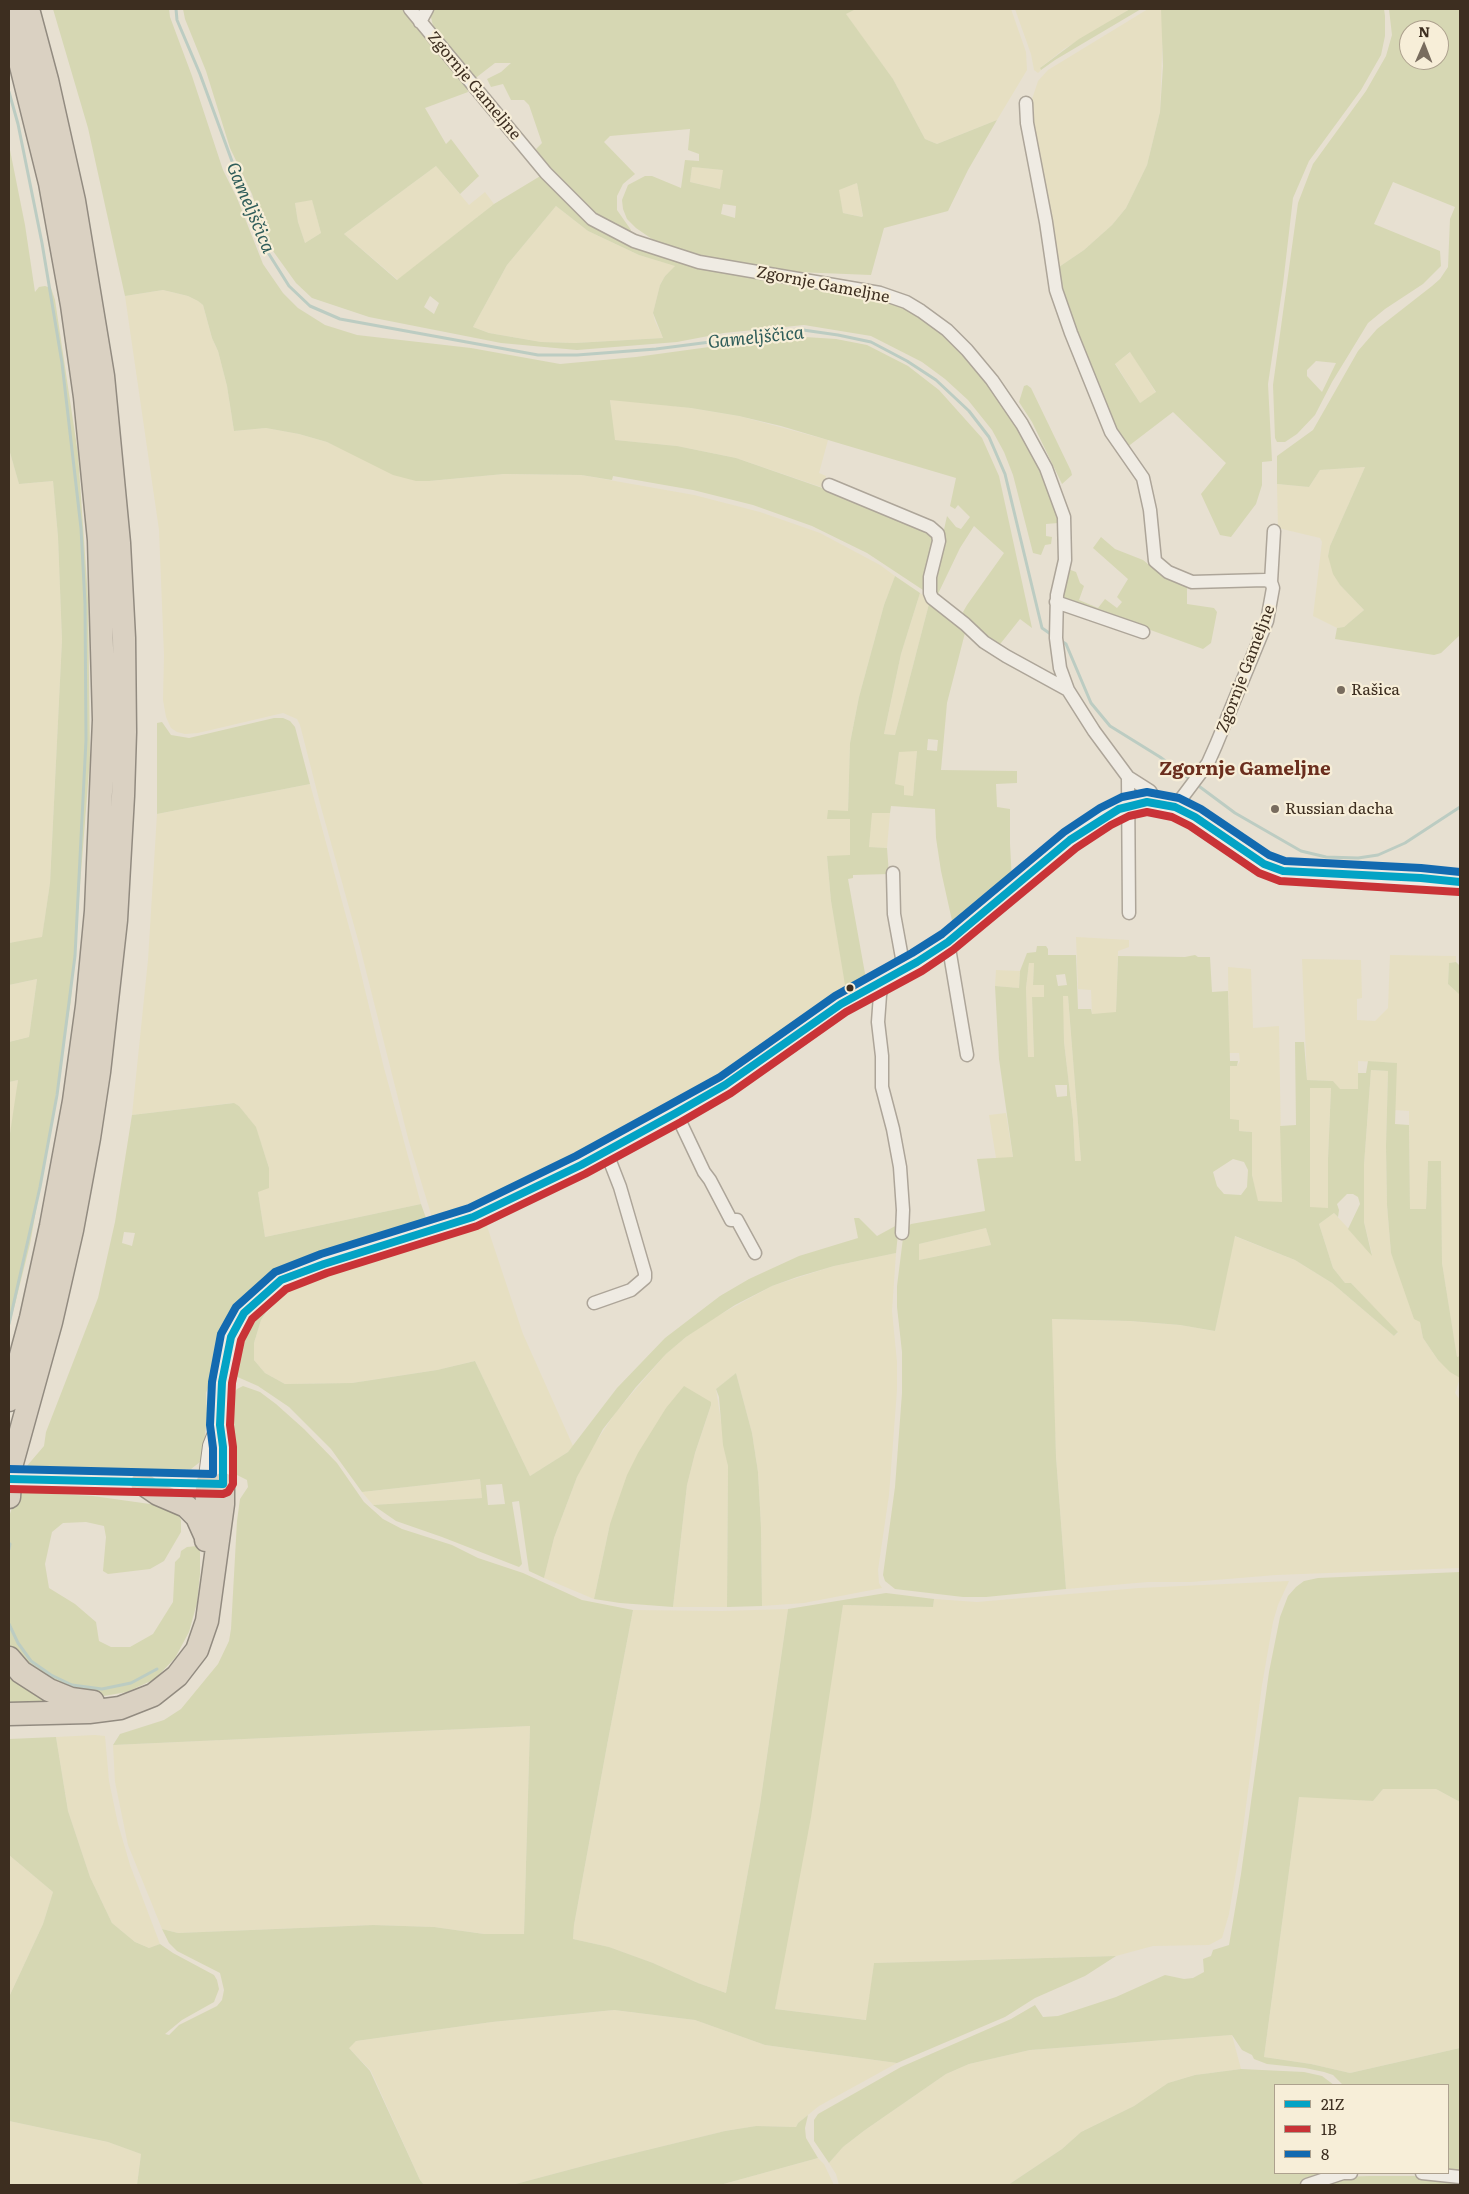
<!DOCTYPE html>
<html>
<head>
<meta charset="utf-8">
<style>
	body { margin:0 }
	#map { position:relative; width:1469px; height:2194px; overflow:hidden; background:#e7e0d1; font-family:Literata,serif }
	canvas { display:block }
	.frame { position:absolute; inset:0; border:10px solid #3d2e20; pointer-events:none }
	.legend { position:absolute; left:1274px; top:2084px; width:175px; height:90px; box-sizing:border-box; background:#f7eed8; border:1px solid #ada18e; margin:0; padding:6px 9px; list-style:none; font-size:15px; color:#3d2e20 }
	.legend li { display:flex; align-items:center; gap:10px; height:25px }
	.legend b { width:25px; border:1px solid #ada18e }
	.north { position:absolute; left:1399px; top:20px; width:50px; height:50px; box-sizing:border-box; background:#f7eed8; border:1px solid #ada18e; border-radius:50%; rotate:1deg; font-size:14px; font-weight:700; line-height:20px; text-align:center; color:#3d2e20 }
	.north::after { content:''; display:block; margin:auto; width:18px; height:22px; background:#786c5e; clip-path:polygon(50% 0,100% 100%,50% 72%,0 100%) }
</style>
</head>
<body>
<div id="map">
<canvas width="1469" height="2194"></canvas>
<div class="frame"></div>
<ul class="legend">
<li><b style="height:6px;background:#03a3c5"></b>21Z</li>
<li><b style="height:6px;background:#c93337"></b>1B</li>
<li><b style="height:6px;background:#136ab0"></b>8</li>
</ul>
<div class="north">N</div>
</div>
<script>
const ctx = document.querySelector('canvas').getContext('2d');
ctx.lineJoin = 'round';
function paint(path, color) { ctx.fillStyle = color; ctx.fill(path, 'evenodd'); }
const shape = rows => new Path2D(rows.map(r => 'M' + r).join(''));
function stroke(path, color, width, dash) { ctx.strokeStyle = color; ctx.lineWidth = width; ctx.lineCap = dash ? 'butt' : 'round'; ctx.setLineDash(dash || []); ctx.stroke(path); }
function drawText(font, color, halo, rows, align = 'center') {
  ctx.font = font + ' Literata,serif'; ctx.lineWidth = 4.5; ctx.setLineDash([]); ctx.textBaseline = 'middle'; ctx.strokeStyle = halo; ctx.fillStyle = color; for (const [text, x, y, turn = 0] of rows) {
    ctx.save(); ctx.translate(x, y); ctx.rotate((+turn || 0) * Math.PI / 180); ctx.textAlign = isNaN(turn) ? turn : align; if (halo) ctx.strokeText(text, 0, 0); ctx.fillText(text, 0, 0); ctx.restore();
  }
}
paint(shape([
	[856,9,1011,9,1026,52,1027,70,997,120,937,144,925,139,893,79,845,14],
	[1015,9,1130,9,1064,49,1040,68,1041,70,1038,73,1034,70,1031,54],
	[1148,9,1161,9,1163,21,1160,112,1147,165,1126,208,1112,225,1084,250,1056,269,1030,107,1032,99,1038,81,1048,70],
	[436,166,469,205,485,192,494,204,398,280,344,234],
	[692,167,724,170,720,189,690,182],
	[857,183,863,217,843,213,838,190],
	[312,199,321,233,305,243,298,222,295,203],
	[556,206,588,231,639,255,676,266,665,276,660,285,653,313,655,321,663,338,575,343,541,342,489,333,473,327,507,265],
	[163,290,188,296,198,301,203,305,212,338,218,351,227,386,234,431,266,428,299,434,327,442,359,456,429,481,504,474,581,475,694,495,760,512,820,533,880,565,895,576,884,605,859,697,850,743,848,811,828,811,850,818,850,856,827,856,831,901,847,994,706,1089,514,1192,434,1224,409,1142,360,947,321,807,300,725,297,719,283,713,198,733,185,734,177,732,171,728,166,717,163,700,164,655,159,530,125,296],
	[1131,352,1156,393,1140,403,1115,363],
	[610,399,691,408,739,416,828,440,819,473,826,476,824,488,736,458,677,446,614,440],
	[9,449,19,484,53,481,58,537,62,640,50,883,42,938,9,943],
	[1365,467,1330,546,1328,556,1340,585,1364,610,1344,627,1337,628,1313,616,1322,542,1320,538,1278,528,1277,484,1309,487,1320,470],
	[920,593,930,600,895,735,884,734,901,654],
	[899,751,917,751,913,796,904,796,895,784],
	[310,784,355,949,384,1068,421,1204,265,1237,258,1192,269,1168,256,1128,239,1106,233,1103,132,1115,148,960,157,814],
	[871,813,890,813,887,848,869,847],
	[1076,937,1129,940,1129,947,1118,951,1116,1013,1092,1014,1091,990,1078,989],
	[1390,955,1456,956,1456,962,1449,963,1448,984,1460,995,1460,1356,1457,1358,1442,1263,1441,1161,1428,1161,1426,1209,1410,1209,1409,1111,1395,1110,1396,1063,1358,1061,1358,1089,1339,1089,1333,1081,1307,1080,1302,959,1361,960,1362,998,1357,999,1357,1020,1375,1021,1388,1008],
	[1029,963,1034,963,1033,984,1044,984,1044,997,1032,997,1034,1057,1028,1057,1026,988],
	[1228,967,1251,969,1253,1028,1279,1026,1282,1203,1257,1201,1252,1175,1252,1132,1239,1131,1230,1120,1230,1066,1237,1066,1240,1061,1239,1053,1229,1053],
	[996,970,1020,971,1019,988,995,986],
	[37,979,29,1037,9,1042,9,985],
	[1062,996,1068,996,1081,1161,1075,1161,1073,1119,1064,1042],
	[1371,1070,1388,1071,1386,1146,1387,1205,1391,1253,1420,1322,1423,1338,1438,1360,1460,1378,1455,1393,1460,1400,1460,1568,1276,1575,1191,1582,1148,1582,1066,1589,1056,1457,1051,1319,1130,1321,1180,1325,1215,1331,1234,1236,1295,1260,1332,1283,1394,1336,1398,1333,1351,1283,1345,1283,1333,1268,1319,1224,1334,1213,1372,1254,1364,1222,1364,1165],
	[18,1080,16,1102,9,1140,9,1082],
	[1309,1088,1331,1088,1328,1159,1329,1208,1310,1208],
	[1006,1113,1013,1158,996,1158,989,1115],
	[485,1220,523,1334,573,1446,568,1452,530,1476,475,1361,437,1370,352,1383,285,1384,265,1373,254,1360,254,1343,261,1320,280,1298,289,1291,337,1269,410,1248],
	[986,1228,991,1245,919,1260,919,1244],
	[896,1253,892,1311,897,1362,897,1390,889,1495,878,1570,879,1583,882,1588,804,1603,762,1606,761,1527,758,1472,752,1433,736,1373,716,1389,728,1466,727,1607,673,1607,687,1485,695,1453,711,1405,610,1524,594,1599,544,1578,554,1538,577,1477,589,1452,616,1412,666,1354,686,1337,712,1319,772,1286,834,1266],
	[480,1479,482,1498,373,1505,362,1492],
	[1289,1581,1278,1605,1273,1622,1262,1685,1242,1836,1229,1914,1222,1938,1209,1945,1153,1946,1116,1956,874,1963,867,2020,775,2009,843,1605,933,1607,934,1599,977,1602,1139,1588],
	[788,1609,760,1805,726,1993,698,1983,653,1963,609,1947,573,1939,574,1925,608,1740,633,1610,721,1611],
	[530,1726,524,1934,484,1934,434,1927,373,1925,178,1933,162,1929,128,1845,115,1782,113,1745],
	[95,1735,105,1736,109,1781,118,1824,130,1865,160,1944,149,1948,135,1942,112,1923,90,1877,68,1811,56,1737],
	[1383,1789,1436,1789,1460,1802,1460,2048,1350,2073,1311,2064,1264,2057,1299,1796,1373,1801],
	[9,1855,53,1892,43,1924,9,1997],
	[614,2010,695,2020,765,2045,897,2063,819,2106,798,2123,796,2127,756,2126,725,2131,602,2161,512,2185,424,2185,420,2180,371,2071,348,2047,356,2041,492,2022],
	[1232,2035,1241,2069,1195,2075,1168,2083,1134,2106,1081,2132,1062,2149,1008,2185,839,2185,836,2174,829,2163,843,2147,865,2130,946,2074,969,2064,1030,2050],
	[9,2121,108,2142,141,2154,137,2185,9,2185],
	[818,2158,824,2164,834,2185,720,2185]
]), '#e6dfc2');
paint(shape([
	[53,9,169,9,170,17,192,76,223,170,237,198,263,264,283,293,298,308,325,325,357,335,471,348,560,364,636,357,731,344,805,337,836,339,867,345,908,366,939,390,982,438,999,476,1032,628,1020,619,997,648,965,621,963,612,967,605,1004,553,974,526,960,548,936,598,932,584,947,516,956,527,961,529,970,517,958,505,955,509,950,506,956,478,781,426,739,416,691,408,610,400,615,440,677,446,736,458,877,507,933,535,937,546,926,592,867,553,812,526,753,505,693,490,613,476,612,480,581,475,504,474,429,481,416,481,393,475,327,442,299,434,266,428,234,431,227,386,218,351,212,338,203,305,198,301,188,296,163,290,125,296,88,128],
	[183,9,404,9,465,82,468,92,425,108,446,144,451,139,479,176,460,194,436,166,344,234,397,280,494,204,542,175,616,237,866,296,902,306,932,322,984,374,1030,444,1058,510,1058,523,1046,524,1046,536,1052,537,1051,544,1045,545,1041,555,1033,553,1013,475,1004,452,992,430,968,400,945,379,922,362,871,336,804,325,724,333,677,342,577,350,501,343,369,317,312,298,296,283,268,244,252,194,230,148,206,71,185,19],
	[312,200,321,233,305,243,298,222,295,203],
	[556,206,588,231,639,255,675,266,665,276,660,285,653,313,663,338,575,343,541,342,489,333,473,327,507,265],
	[430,296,439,303,434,314,424,307],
	[429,9,856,9,846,14,893,79,925,139,937,144,997,120,968,170,948,211,884,228,871,275,771,271,707,259,665,248,636,228,627,219,623,209,622,200,628,185,645,176,652,176,681,188,685,160,699,161,699,154,688,150,690,129,610,136,604,142,635,174,623,184,617,196,617,210,631,230,629,236,594,215,550,170,536,149,542,143,529,105,524,100,511,100,503,84,491,87,487,79,501,72,511,63,495,63,473,80,434,30],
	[692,167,723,170,720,189,690,182],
	[857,183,863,216,862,217,843,213,839,190],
	[723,204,736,206,735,218,721,214],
	[1130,9,1141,9,1055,60,1041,70,1040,68,1079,39],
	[1161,9,1384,9,1385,16,1385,36,1381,55,1361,90,1309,161,1293,198,1283,284,1268,384,1272,461,1262,462,1262,485,1256,504,1231,537,1220,535,1201,494,1226,463,1173,412,1126,448,1117,437,1071,329,1056,269,1084,250,1112,225,1126,208,1147,165,1160,112,1163,66],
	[1130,352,1156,392,1140,403,1115,364],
	[1389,9,1460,9,1460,635,1441,653,1434,655,1335,639,1337,628,1344,627,1364,610,1340,585,1333,574,1328,556,1330,546,1365,467,1320,470,1309,487,1277,484,1277,456,1313,430,1358,351,1377,329,1432,286,1440,279,1448,267,1450,219,1455,207,1393,182,1374,224,1440,251,1441,266,1423,284,1385,309,1368,323,1332,382,1315,415,1297,434,1285,442,1277,442,1275,438,1273,385,1298,203,1313,164,1366,91,1386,56,1392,35],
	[1409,30,1439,30,1439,60,1409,60],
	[1316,361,1336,363,1322,392,1307,376,1307,370],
	[9,145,25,225,35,292,39,287,45,286,51,288,55,300,78,454,88,598,90,758,71,1000,50,1132,30,1244,9,1328,9,1140,18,1080,9,1082,9,1042,29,1037,37,979,9,985,9,943,42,937,50,883,62,640,58,537,53,481,19,484,9,449],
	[1027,385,1031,388,1071,471,1072,475,1062,484,1032,422,1019,402,1024,386],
	[1101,537,1115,549,1143,560,1158,572,1187,586,1187,604,1214,608,1217,612,1211,643,1203,649,1062,598,1068,569,1076,572,1080,583,1084,586,1079,600,1098,608,1105,599,1117,608,1122,602,1117,597,1128,579,1093,548],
	[895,576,920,593,901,654,884,734,895,735,930,600,966,629,947,703,941,770,1017,771,1017,783,996,784,997,807,1010,809,1010,844,1012,881,958,927,953,925,941,871,936,838,935,809,891,806,890,813,872,813,869,847,887,848,889,874,853,875,853,878,848,879,866,979,846,991,831,901,827,856,850,855,850,819,827,819,828,810,848,811,850,743,859,697,884,605],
	[928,739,938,740,937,751,927,750],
	[917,751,913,796,904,795,904,786,895,784,899,752],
	[274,718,283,718,290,721,295,727,310,784,157,814,157,723,162,722,171,735,189,738],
	[1037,946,1046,946,1048,949,1048,955,1076,955,1078,1009,1091,1009,1092,1014,1116,1012,1118,956,1185,957,1195,955,1198,957,1210,957,1212,992,1228,991,1230,1061,1238,1061,1237,1066,1230,1066,1230,1119,1239,1120,1239,1131,1252,1132,1252,1175,1258,1201,1282,1202,1280,1126,1296,1125,1295,1042,1304,1042,1307,1080,1333,1081,1340,1089,1358,1089,1358,1073,1366,1073,1368,1061,1397,1063,1395,1124,1409,1125,1410,1209,1426,1209,1428,1161,1441,1161,1442,1263,1457,1357,1460,1356,1460,1378,1450,1372,1438,1360,1423,1338,1420,1322,1414,1319,1391,1253,1387,1205,1386,1146,1388,1071,1371,1070,1364,1165,1364,1222,1372,1256,1348,1229,1360,1204,1358,1197,1353,1194,1347,1194,1337,1204,1339,1210,1338,1217,1334,1213,1319,1224,1333,1268,1345,1283,1351,1283,1398,1332,1394,1336,1332,1283,1295,1260,1235,1236,1215,1331,1180,1325,1130,1321,1052,1319,1056,1457,1066,1589,986,1597,963,1597,895,1589,885,1581,883,1575,895,1487,902,1393,902,1352,897,1307,897,1286,904,1230,911,1224,985,1211,977,1159,1013,1157,999,1059,995,986,1019,988,1020,971,1027,953,1036,952],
	[1029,963,1034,963,1033,985,1044,985,1044,997,1032,997,1034,1057,1028,1057,1026,988],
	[1065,974,1067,985,1058,986,1056,975],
	[1063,996,1068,996,1081,1161,1075,1161,1073,1119,1064,1042],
	[1055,1085,1067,1085,1067,1096,1057,1097],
	[1310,1088,1331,1088,1328,1159,1328,1208,1310,1207],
	[1233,1159,1244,1162,1248,1170,1247,1187,1241,1195,1224,1194,1217,1186,1213,1172],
	[986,1228,991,1245,919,1260,919,1244],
	[1456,962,1460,966,1460,995,1448,984,1449,963],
	[234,1103,239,1106,256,1127,269,1168,269,1188,258,1192,265,1237,421,1204,426,1218,425,1227,298,1264,271,1278,246,1297,228,1320,222,1336,213,1374,206,1393,207,1414,204,1448,200,1462,191,1469,50,1470,26,1467,44,1446,46,1432,98,1298,115,1222,132,1115],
	[124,1232,135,1233,132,1246,122,1243],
	[854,1218,859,1218,877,1236,899,1224,896,1253,834,1266,797,1277,772,1286,735,1305,686,1337,666,1354,636,1387,603,1429,577,1477,554,1538,544,1578,529,1571,519,1501,512,1502,522,1564,519,1567,442,1537,396,1521,373,1505,482,1498,480,1479,362,1492,331,1449,289,1407,258,1386,233,1375,234,1360,242,1334,256,1313,283,1288,337,1269,289,1291,267,1311,261,1320,254,1343,254,1360,265,1373,285,1384,352,1383,437,1370,475,1361,530,1476,568,1452,617,1388,665,1338,720,1296,749,1279,799,1256,858,1238],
	[502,1484,505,1504,488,1505,486,1485],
	[736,1373,752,1433,758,1472,761,1527,762,1606,727,1607,728,1466,723,1445,719,1397,716,1389],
	[243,1386,260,1392,276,1404,304,1429,337,1463,364,1502,383,1519,402,1529,452,1545,478,1558,523,1573,582,1600,633,1610,608,1740,574,1925,573,1939,609,1947,653,1963,698,1983,726,1993,760,1805,788,1609,886,1593,934,1599,933,1607,843,1605,811,1817,775,2009,866,2020,874,1963,1116,1956,1085,1976,1035,1998,1005,2017,897,2063,765,2045,695,2020,614,2010,492,2022,356,2041,349,2048,370,2071,420,2180,424,2185,137,2185,141,2154,108,2142,9,2121,9,1997,43,1924,53,1892,9,1855,9,1739,56,1737,68,1811,90,1877,112,1923,135,1942,149,1948,160,1944,173,1953,214,1975,217,1980,219,1989,214,2002,182,2020,165,2034,169,2035,179,2025,217,2006,222,2000,224,1990,220,1973,177,1951,169,1943,162,1929,178,1933,373,1925,434,1927,484,1934,524,1934,530,1726,113,1745,120,1734,164,1720,181,1709,218,1664,229,1641,231,1629,237,1521,240,1499,248,1487,247,1480,233,1473,233,1395,237,1389],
	[684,1386,711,1402,711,1405,695,1453,687,1485,673,1607,620,1603,594,1599,610,1524,627,1475,638,1453,666,1408],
	[17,1492,93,1496,157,1505,177,1512,181,1520,181,1532,164,1561,150,1569,108,1574,103,1571,106,1537,104,1526,86,1522,63,1523,52,1532,45,1564,49,1588,75,1604,96,1622,99,1641,111,1647,130,1647,153,1634,173,1602,175,1562,180,1557,181,1551,187,1547,197,1546,200,1549,200,1574,197,1603,189,1632,175,1658,155,1679,127,1692,98,1697,59,1690,9,1648,9,1517],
	[1460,1572,1460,1802,1436,1789,1383,1789,1373,1801,1299,1797,1264,2057,1311,2064,1350,2073,1460,2048,1460,2174,1448,2173,1448,2085,1343,2085,1333,2075,1324,2072,1305,2068,1267,2064,1254,2059,1252,2055,1242,2050,1232,2035,1030,2050,969,2064,946,2074,865,2130,843,2147,829,2163,814,2141,814,2120,818,2114,901,2067,1011,2019,1035,2005,1043,2017,1058,2016,1116,1997,1165,1975,1184,1979,1193,1978,1204,1972,1203,1959,1211,1956,1213,1950,1229,1945,1241,1874,1269,1672,1280,1617,1288,1596,1296,1587,1304,1581,1318,1578],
	[9,1666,67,1704,9,1710],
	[1241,2069,1304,2072,1322,2076,1334,2085,1275,2085,1275,2173,1331,2173,1300,2185,1008,2185,1062,2149,1081,2132,1134,2106,1168,2083,1195,2075],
	[808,2115,805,2128,806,2138,818,2158,720,2185,512,2185,602,2161,725,2131,756,2126,796,2127,798,2123],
	[1369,2176,1430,2176,1460,2180,1460,2185,1317,2185,1343,2177]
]), '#d6d7b3');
stroke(shape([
	[176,9,177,20,200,74,262,243,289,286,310,306,340,319,538,355,577,355,656,349,803,330,838,335,871,342,907,361,936,380,969,411,989,437,1005,474,1042,628,1052,635],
	[9,92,18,124,42,243,62,363,81,528,85,604,86,740,75,956,57,1095,40,1187,9,1324],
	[1060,640,1066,644,1091,703,1110,726,1160,757,1191,780],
	[1196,784,1235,813,1301,851,1326,857,1358,858,1378,855,1405,843,1460,807],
	[9,1549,10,1544],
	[9,1624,18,1643,31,1661,51,1675,72,1685,102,1689,131,1683,157,1669]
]), '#bcccc2', 3);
const street = shape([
	[410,9,546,173,592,219,634,241,699,262,880,293,906,302,921,311,947,330,967,350,992,380,1022,424,1046,468,1064,517,1065,560,1057,595,1056,638,1060,668,1068,690,1094,731,1128,777,1150,791,1157,803],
	[420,22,427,9],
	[1026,103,1027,123,1046,222,1056,290,1071,333,1111,432,1143,478,1150,510,1155,561,1168,572,1192,582,1265,580,1271,582,1273,588,1267,621,1216,745,1208,763,1175,807],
	[829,485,930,527,938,534,939,541,930,577,930,593,932,598,965,624,984,642,1006,656,1068,690],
	[1271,582,1274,531],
	[1056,602,1143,632],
	[1128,777,1129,913],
	[893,873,894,914,904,969],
	[948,942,967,1055],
	[884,979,880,995,878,1022,882,1056,882,1087,893,1129,900,1167,903,1210,902,1233],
	[676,1113,704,1172,710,1180,731,1220,737,1220,755,1253],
	[594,1303,631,1290,645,1278,645,1273,620,1187,606,1151],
	[1422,2173,1460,2177],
	[1307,2185,1343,2173,1351,2173]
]);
const secondary = shape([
	[46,1481,223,1484,223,1447,220,1425,222,1382,231,1337,244,1313,261,1296,281,1280,324,1264,473,1217,581,1165,676,1113,725,1085,841,1004,917,962,948,942,1070,840,1106,816,1126,806,1147,802,1175,807,1195,817,1264,864,1283,871,1313,874,1421,878,1460,882],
	[207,1484,212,1446,218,1431]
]);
const highway = shape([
	[9,17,50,183,72,305,85,397,99,540,104,720,96,911,87,1006,74,1101,51,1226,31,1318,9,1400],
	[9,1474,51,1322,72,1230,89,1138,99,1072,116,920,123,796,125,732,124,638,119,543,103,376,74,201,47,80,28,9],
	[142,1483,158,1494,186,1506,197,1517,206,1537],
	[9,1497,11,1468],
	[206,1540,207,1484],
	[9,1658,21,1672,49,1690,71,1699,93,1702],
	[9,1714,89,1712,120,1708,153,1695,177,1676,197,1650,207,1621,223,1504,223,1484]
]);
stroke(street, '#ada599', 15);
stroke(secondary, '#9c958a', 20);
stroke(highway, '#928b80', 25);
stroke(street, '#efebe3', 12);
stroke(secondary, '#efebe3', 18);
stroke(highway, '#dad1c2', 22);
const secondaryBridge = shape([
	[9,1479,46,1481]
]);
stroke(secondaryBridge, '#9c958a', 20, []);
stroke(secondaryBridge, '#efebe3', 18);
stroke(shape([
	[9,1479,223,1484],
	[223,1484,223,1447,220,1425,222,1382,231,1337,244,1313,281,1280,324,1264,473,1217,581,1165,676,1113,725,1085,841,1004,917,962,948,942,1070,840,1119,809,1147,802,1175,807,1195,817,1264,864,1283,871,1421,878,1460,882]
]), '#03a3c5', 8);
stroke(shape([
	[9,1489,223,1494,228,1492,233,1484,233,1447,230,1425,232,1383,241,1340,252,1319,286,1289,327,1273,477,1226,585,1174,681,1122,731,1093,846,1012,922,971,953,950,1076,848,1111,825,1129,816,1147,812,1172,817,1190,826,1259,873,1280,881,1459,892]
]), '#c93337', 8);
stroke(shape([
	[9,1469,213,1474,213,1448,210,1425,212,1382,221,1334,236,1307,275,1272,321,1254,469,1208,576,1156,671,1104,720,1077,835,996,912,953,942,934,1064,832,1100,808,1122,797,1147,792,1179,798,1201,809,1269,855,1285,861,1421,868,1460,872]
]), '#136ab0', 8);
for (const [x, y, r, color] of [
	[1341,690,5,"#786c5e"],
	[1275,809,5,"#786c5e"],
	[850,988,4.5,"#3d2e20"]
]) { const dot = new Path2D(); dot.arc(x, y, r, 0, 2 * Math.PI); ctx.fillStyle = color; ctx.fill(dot); stroke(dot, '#f7eed8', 2); }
drawText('16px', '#3d2e20', '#f7eed8', [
	["Zgornje Gameljne",474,86,50],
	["Zgornje Gameljne",823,285,11],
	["Zgornje Gameljne",1246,669,-69]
]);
drawText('16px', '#3d2e20', '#f7eed8', [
	["Rašica",1351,690],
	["Russian dacha",1285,809]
], 'left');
drawText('italic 18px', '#2f5d5a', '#f7eed8', [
	["Gameljščica",250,208,67],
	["Gameljščica",756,338,-6]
]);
drawText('bold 19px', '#6b2e1e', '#f7eed8', [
	["Zgornje Gameljne",1245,769]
]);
</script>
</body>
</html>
